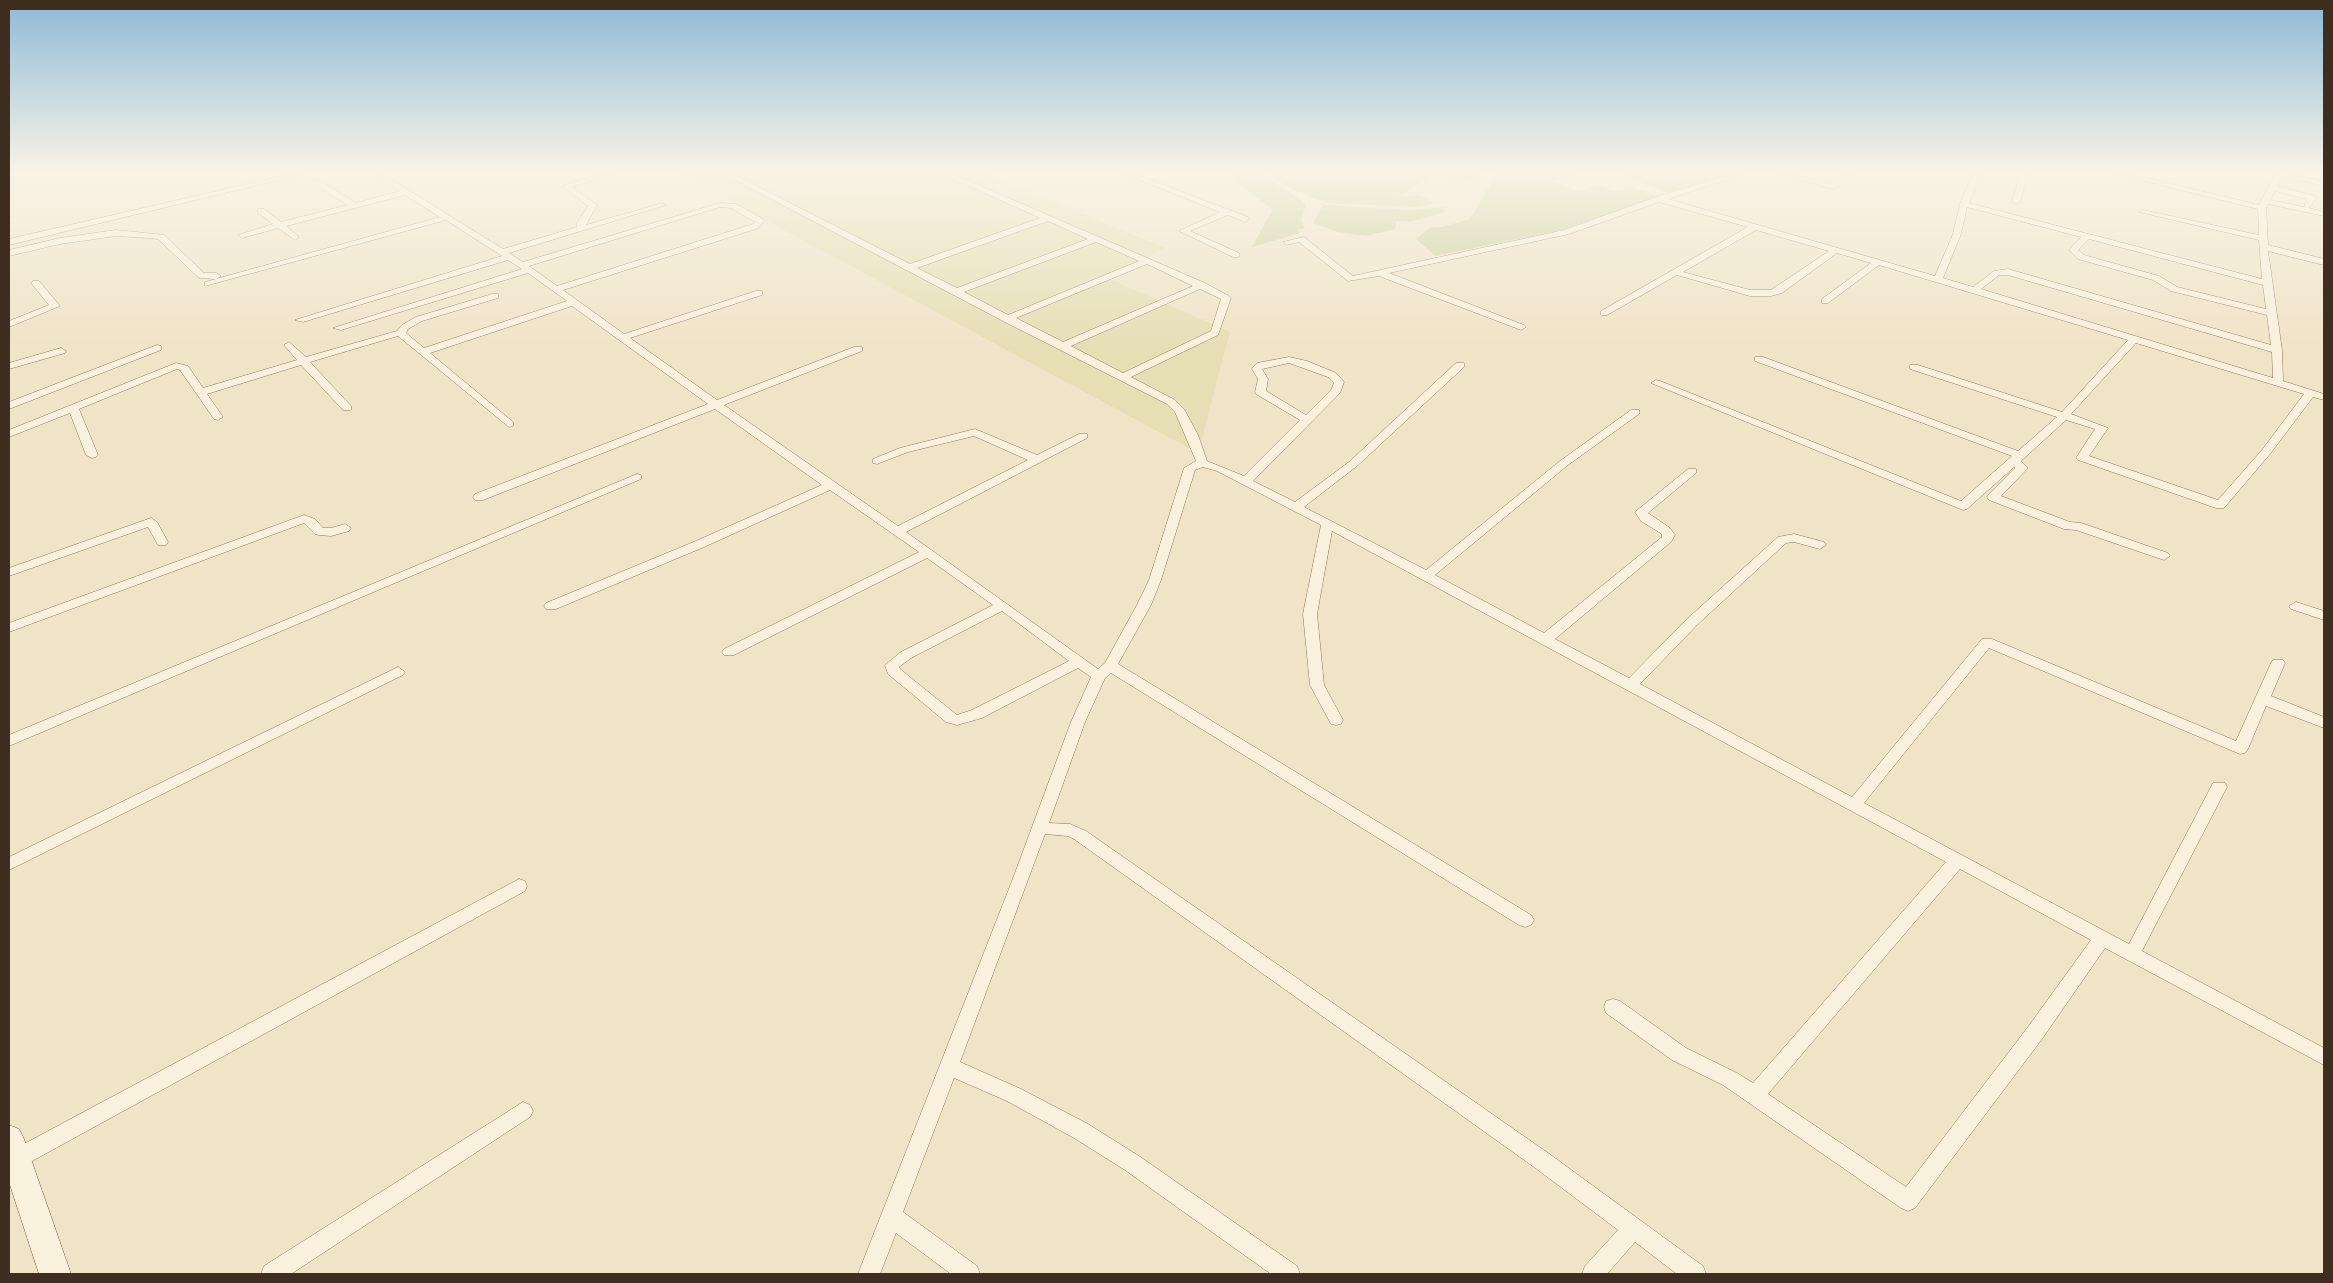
<!DOCTYPE html>
<html>
<head>
<meta charset="utf-8">
<style>
	body { margin:0 }
	#map { position:relative; width:2333px; height:1283px; overflow:hidden; background:#f0e4c8; font-family:Bitter,serif }
	canvas { display:block }
	.frame { position:absolute; inset:0; border:10px solid #3d2e20; pointer-events:none }
</style>
</head>
<body>
<div id="map">
<canvas width="2333" height="1283"></canvas>
<div class="frame"></div>
</div>
<script>
const ctx = document.querySelector('canvas').getContext('2d');
ctx.lineJoin = 'round';
function paint(path, color) { ctx.fillStyle = color; ctx.fill(path, 'evenodd'); }
const shape = rows => new Path2D(rows.map(r => 'M' + r).join(''));
function stroke(path, color, width, dash) { ctx.strokeStyle = color; ctx.lineWidth = width; ctx.lineCap = dash ? 'butt' : 'round'; ctx.setLineDash(dash || []); ctx.stroke(path); }
paint(shape([
	[674,171,981,171,1165,248,1108,278,1230,332,1198,453]
]), '#e6deb5');
paint(shape([
	[1224,171,1256,171,1297,197,1306,205,1301,221,1305,228,1297,230,1300,233,1252,247,1272,210],
	[1263,171,1483,171,1481,177,1471,179,1431,176,1399,197,1419,195,1430,199,1433,204,1415,207,1327,203,1295,191],
	[1498,171,1566,171,1575,174,1553,181,1577,191,1599,185,1614,191,1630,187,1661,197,1557,231,1435,256,1416,239,1430,227,1442,227,1470,219],
	[1612,171,1745,171,1670,194],
	[1323,205,1411,210,1445,207,1444,212,1435,215,1410,222,1396,221,1395,229,1366,236,1338,232,1313,223]
]), '#c9cf9b');
const minor = shape([
	[304,171,316,171,9,245,9,239,304,171],
	[369,171,378,171,503,249,577,227,577,223,588,206,562,186,610,171,621,171,572,187,597,205,586,225,662,203,666,205,509,253,523,262,720,203,736,204,763,219,764,221,759,228,563,290,624,334,756,291,762,291,762,295,630,338,717,400,854,347,862,347,862,351,724,405,898,526,1028,460,974,436,908,452,877,464,873,463,873,459,900,448,975,429,1037,455,1079,434,1087,434,1087,438,906,532,1098,669,1105,663,1137,605,1149,580,1184,468,1196,461,1175,412,1167,404,1003,321,718,171,727,171,910,264,1040,218,936,171,946,171,1205,283,1229,296,1231,298,1218,335,1131,377,1175,400,1184,409,1198,435,1207,461,1244,476,1300,420,1256,394,1255,392,1258,379,1252,369,1253,367,1257,363,1289,357,1307,361,1336,373,1344,382,1340,393,1253,481,1295,502,1349,462,1456,363,1464,363,1464,367,1357,466,1304,507,1426,570,1560,461,1631,410,1639,410,1639,414,1568,465,1435,575,1544,633,1662,537,1662,534,1641,521,1635,512,1688,469,1696,469,1696,473,1648,513,1670,528,1675,535,1671,542,1555,639,1629,678,1687,619,1778,537,1794,534,1824,542,1826,545,1820,549,1794,542,1786,543,1697,625,1640,684,1852,797,1982,639,1992,639,2236,741,2271,663,2273,660,2283,660,2285,663,2271,696,2324,717,2324,728,2266,706,2248,749,2245,753,2240,754,1989,648,1864,803,2129,944,2213,783,2225,783,2227,787,2142,951,2324,1048,2324,1065,2105,948,2042,1039,1915,1208,1908,1211,1901,1208,1723,1085,1672,1060,1606,1013,1604,1007,1606,1001,1613,999,1620,1001,1686,1048,1737,1073,1753,1083,1946,862,1332,531,1317,614,1324,685,1343,720,1341,724,1336,725,1331,724,1310,685,1303,614,1321,525,1217,471,1203,467,1195,470,1161,580,1151,605,1118,664,1531,915,1534,920,1531,925,1525,927,1519,925,1111,673,1105,678,1085,722,1049,823,1070,824,1086,831,1548,1153,1703,1266,1706,1274,1677,1274,1635,1242,1607,1274,1582,1274,1585,1266,1618,1230,1534,1167,1074,839,1068,836,1045,834,960,1062,1021,1089,1088,1124,1139,1156,1297,1266,1300,1274,1271,1274,1125,1170,1074,1138,1007,1101,954,1078,903,1212,977,1266,980,1274,951,1274,896,1233,880,1274,858,1274,1012,881,1071,722,1091,677,1078,668,982,718,957,725,946,722,888,674,885,665,901,652,993,605,927,558,734,655,724,655,722,652,724,649,919,552,830,490,704,547,556,609,546,609,544,606,546,603,696,541,822,485,715,409,483,500,475,500,473,497,475,494,708,404,572,306,430,353,513,422,513,426,509,427,398,336,310,362,351,406,351,410,343,410,301,365,207,394,223,417,218,420,214,419,180,370,177,369,79,409,98,455,96,457,92,458,86,455,70,413,9,437,9,430,176,363,188,366,203,388,297,360,284,345,289,342,306,357,397,331,402,325,416,317,492,294,498,294,498,298,422,321,408,329,406,333,424,348,567,301,528,273,341,330,333,328,522,269,508,260,303,322,295,320,502,256,446,220,205,286,205,282,440,217,405,195,286,226,299,237,295,240,278,228,242,238,238,235,273,224,258,213,258,209,264,209,281,222,348,205,315,185,315,181,321,181,356,203,400,191,369,171],
	[720,207,731,208,755,222,753,224,557,286,529,266,720,207],
	[1048,221,1088,239,957,288,917,268,1048,221],
	[1096,242,1139,261,1008,315,964,292,1096,242],
	[1147,264,1193,286,1063,342,1016,318,1147,264],
	[1200,289,1221,299,1211,331,1123,373,1071,346,1200,289],
	[1289,363,1328,377,1334,383,1331,390,1306,415,1266,391,1268,379,1262,369,1289,363],
	[1002,611,1069,661,972,710,957,715,900,669,899,667,911,658,1002,611],
	[1960,869,2091,940,2028,1027,1906,1187,1768,1094,1960,869],
	[1117,171,1127,171,1248,217,1249,219,1245,222,1228,215,1190,231,1239,253,1239,257,1233,257,1179,231,1220,212,1117,171],
	[1742,171,1753,171,1668,199,1935,276,1953,234,1960,204,1974,171,1982,171,1969,203,2262,279,2259,240,2139,212,2143,210,2259,235,2258,209,2104,171,2116,171,2259,205,2275,174,2266,171,2280,171,2324,182,2324,186,2282,176,2277,186,2315,196,2316,198,2309,208,2324,212,2324,216,2268,204,2266,208,2268,245,2324,259,2324,265,2268,251,2282,350,2283,381,2324,394,2324,400,2313,397,2270,454,2224,508,2216,508,2078,460,2076,458,2095,429,2066,420,2021,461,2028,468,2001,496,2070,522,2081,523,2168,553,2170,556,2164,560,2076,530,2064,529,1989,500,1987,497,1989,494,2015,468,2014,467,1967,509,1963,510,1651,383,1656,380,1660,381,1961,501,2012,456,1755,361,1755,357,1763,357,2018,451,2057,417,1910,369,1910,365,1918,365,2062,412,2128,340,1879,265,1828,303,1822,303,1822,299,1871,263,1837,253,1782,293,1771,296,1750,296,1677,275,1607,315,1601,315,1601,311,1748,227,1659,202,1569,234,1389,273,1524,325,1526,327,1521,330,1379,276,1348,281,1299,242,1287,245,1283,242,1304,237,1353,276,1564,230,1656,197,1742,171],
	[2275,191,2307,199,2304,207,2270,200,2275,191],
	[1967,207,2081,237,2069,250,2078,259,2153,280,2171,291,2267,315,2271,345,2008,269,1994,271,1973,287,1943,278,1961,234,1967,207],
	[1756,230,1829,251,1771,290,1750,290,1683,272,1756,230],
	[2089,239,2263,285,2266,309,2177,287,2159,276,2084,255,2078,250,2089,239],
	[1999,275,2008,275,2272,352,2273,378,1981,289,1999,275],
	[2136,343,2304,394,2262,450,2218,500,2089,456,2108,428,2071,414,2136,343],
	[1768,171,1780,171,1832,184,1852,171,1859,173,1833,189,1768,171],
	[2021,171,2029,171,2020,202,2016,204,2012,202,2021,171],
	[116,230,164,235,204,273,216,273,221,276,216,279,199,278,158,239,149,238,116,236,60,244,9,256,9,250,60,238,116,230],
	[33,281,39,281,60,306,9,327,9,321,49,305,31,283,33,281],
	[157,345,161,346,161,350,9,409,9,402,157,345],
	[61,348,66,351,65,353,9,369,9,363,61,348],
	[637,474,641,475,641,479,9,746,9,735,637,474],
	[304,515,315,519,323,528,331,528,345,524,351,528,349,531,331,536,319,535,315,534,304,523,9,632,9,623,304,515],
	[151,518,157,522,168,542,166,545,158,545,148,527,9,576,9,568,151,518],
	[2296,602,2324,611,2324,620,2291,609,2289,606,2296,602],
	[398,667,405,672,403,675,9,870,9,857,398,667],
	[519,879,525,881,527,886,525,891,23,1166,16,1169,9,1166,9,1152,519,879],
	[523,1102,530,1105,533,1111,530,1117,291,1274,261,1274,264,1266,523,1102]
]);
const secondary = shape([
	[9,1125,19,1129,24,1139,71,1274,39,1274,9,1182,9,1125]
]);
stroke(minor, '#8d765c', 1);
stroke(secondary, '#6f573f', 1);
paint(minor, '#faf1dc');
paint(secondary, '#faf1dc');
const sky = ctx.createLinearGradient(0, 0, 0, 350);
sky.addColorStop(0, '#8fbad6');
sky.addColorStop(0.49, '#f8f3e6');
sky.addColorStop(1, '#f8f3e600');
ctx.fillStyle = sky;
ctx.fillRect(0, 0, 2333, 350);
</script>
</body>
</html>
